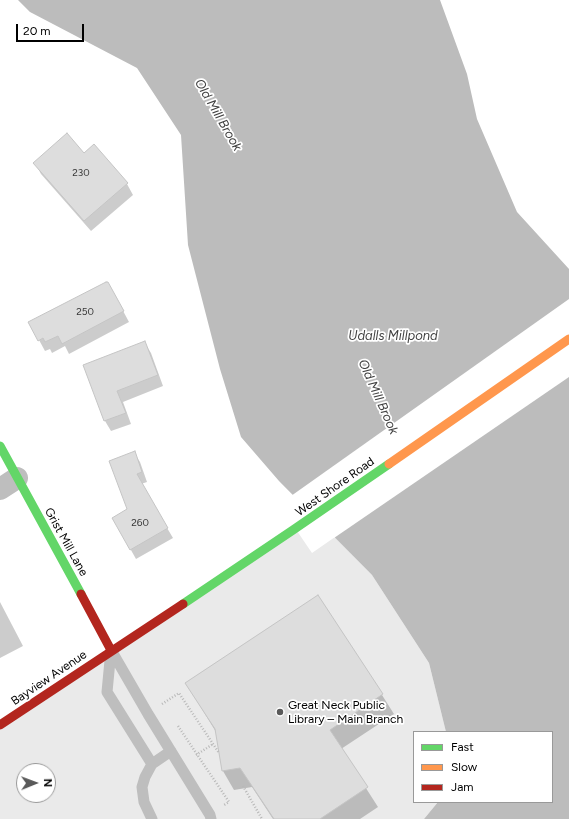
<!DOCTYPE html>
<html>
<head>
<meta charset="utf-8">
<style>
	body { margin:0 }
	#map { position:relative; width:569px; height:819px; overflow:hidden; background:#fff; font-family:Figtree,sans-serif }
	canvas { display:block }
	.legend { position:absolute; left:413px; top:731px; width:140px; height:72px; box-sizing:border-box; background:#fff; border:1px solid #999; margin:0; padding:5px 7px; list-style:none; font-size:12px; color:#000 }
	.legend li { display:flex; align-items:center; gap:8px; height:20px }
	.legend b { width:20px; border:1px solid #999 }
	.north { position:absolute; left:16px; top:763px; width:40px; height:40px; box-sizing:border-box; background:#fff; border:1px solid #999; border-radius:50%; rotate:89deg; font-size:11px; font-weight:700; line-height:16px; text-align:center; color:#000 }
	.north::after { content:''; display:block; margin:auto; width:14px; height:18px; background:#595959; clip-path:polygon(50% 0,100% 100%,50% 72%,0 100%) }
	.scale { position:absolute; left:16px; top:24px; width:68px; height:18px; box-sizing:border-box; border:2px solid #000; border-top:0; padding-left:5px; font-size:12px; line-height:14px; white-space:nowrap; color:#000; -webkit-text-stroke:3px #fff; paint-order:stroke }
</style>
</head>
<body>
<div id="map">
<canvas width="569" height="819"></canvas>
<ul class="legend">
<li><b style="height:5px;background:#63d668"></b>Fast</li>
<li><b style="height:5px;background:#ff974d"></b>Slow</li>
<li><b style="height:5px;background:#b3261e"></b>Jam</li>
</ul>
<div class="north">N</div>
<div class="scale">20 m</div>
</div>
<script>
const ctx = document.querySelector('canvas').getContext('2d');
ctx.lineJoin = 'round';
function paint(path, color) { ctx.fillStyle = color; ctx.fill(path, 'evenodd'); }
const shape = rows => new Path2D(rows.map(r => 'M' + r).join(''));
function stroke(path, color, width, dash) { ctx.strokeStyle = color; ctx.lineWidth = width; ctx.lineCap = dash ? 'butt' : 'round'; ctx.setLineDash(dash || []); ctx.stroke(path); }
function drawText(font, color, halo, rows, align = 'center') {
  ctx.font = font + ' Figtree,sans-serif'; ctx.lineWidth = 3.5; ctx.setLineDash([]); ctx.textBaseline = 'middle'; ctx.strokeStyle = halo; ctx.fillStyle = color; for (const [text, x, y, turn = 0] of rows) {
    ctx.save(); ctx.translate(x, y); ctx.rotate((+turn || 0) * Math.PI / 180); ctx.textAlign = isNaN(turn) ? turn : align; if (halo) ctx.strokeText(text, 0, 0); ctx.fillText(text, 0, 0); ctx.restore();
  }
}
paint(shape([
	[295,528,312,553,335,537,372,575,429,663,446,732,414,732,414,802,438,802,424,819,0,819,0,727],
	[24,771,48,771,48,795,24,795]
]), '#eaeaea');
paint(shape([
	[18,0,440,0,467,74,477,119,517,212,569,269,569,819,424,819,438,802,552,802,552,732,446,732,429,663,372,575,279,481,241,437,220,369,188,245,181,135,137,68,30,12]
]), '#bcbcbc');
paint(shape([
	[569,299,569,377,334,538,291,496]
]), '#fff');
paint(shape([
	[84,154,127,184,133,195,91,231,41,174,35,163],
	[114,294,129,322,69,354,65,346,52,353,50,349,45,351,39,340],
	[144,342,151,353,163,386,123,402,131,424,111,431,105,421,84,366],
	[134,453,140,462,147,482,141,484,173,538,136,559,113,518,128,509],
	[318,596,382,695,394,714,341,749,378,807,360,819,273,819,252,787,234,790,223,771,216,732,186,683],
	[0,602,23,646,0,658]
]), '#0003');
const building = shape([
	[67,133,84,153,94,144,128,183,84,221,33,163,67,133],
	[106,282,108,282,124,311,62,344,58,336,45,342,43,338,38,341,28,322,106,282],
	[145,341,158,375,117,391,126,413,104,421,83,365,145,341],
	[135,451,142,472,137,474,168,528,130,550,112,518,127,509,109,461,135,451],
	[318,595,383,694,330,730,368,787,320,819,274,819,240,768,222,771,215,729,185,683,318,595]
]);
paint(building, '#ddd');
stroke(building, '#c5c5c5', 1);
stroke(shape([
	[162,704,179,693,219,753],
	[178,726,229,802,224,805],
	[196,755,213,744],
	[243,786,262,819]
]), '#b8b8b8', 2.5, [1, 2]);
stroke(shape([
	[152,764,107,692,111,650,148,714,210,815,211,819],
	[152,819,144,802,142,787,145,777,152,764,171,751]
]), '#bebebe', 11);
stroke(shape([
	[0,489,17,478]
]), '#bebebe', 22);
stroke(shape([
	[0,446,81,594],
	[183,604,293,530,389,464]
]), '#63d668', 9);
stroke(shape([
	[389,464,569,339]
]), '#ff974d', 9);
stroke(shape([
	[81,594,111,650],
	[0,725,183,604]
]), '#b3261e', 9);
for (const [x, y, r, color] of [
	[280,712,4,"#595959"]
]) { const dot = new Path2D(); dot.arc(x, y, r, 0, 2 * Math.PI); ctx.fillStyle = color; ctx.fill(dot); stroke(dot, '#fff', 1.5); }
drawText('10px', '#373737', null, [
	["230",81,173],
	["250",85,312],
	["260",140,523]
]);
drawText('12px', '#000', '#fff', [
	["West Shore Road",335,487,-35],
	["Grist Mill Lane",66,542,61],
	["Bayview Avenue",49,678,-34]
]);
drawText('12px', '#000', '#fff', [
	["Great Neck Public",288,705],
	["Library – Main Branch",288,719]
], 'left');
drawText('italic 13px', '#414141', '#fff', [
	["Old Mill Brook",218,115,60],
	["Udalls Millpond",393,336],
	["Old Mill Brook",378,397,66]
]);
</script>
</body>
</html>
